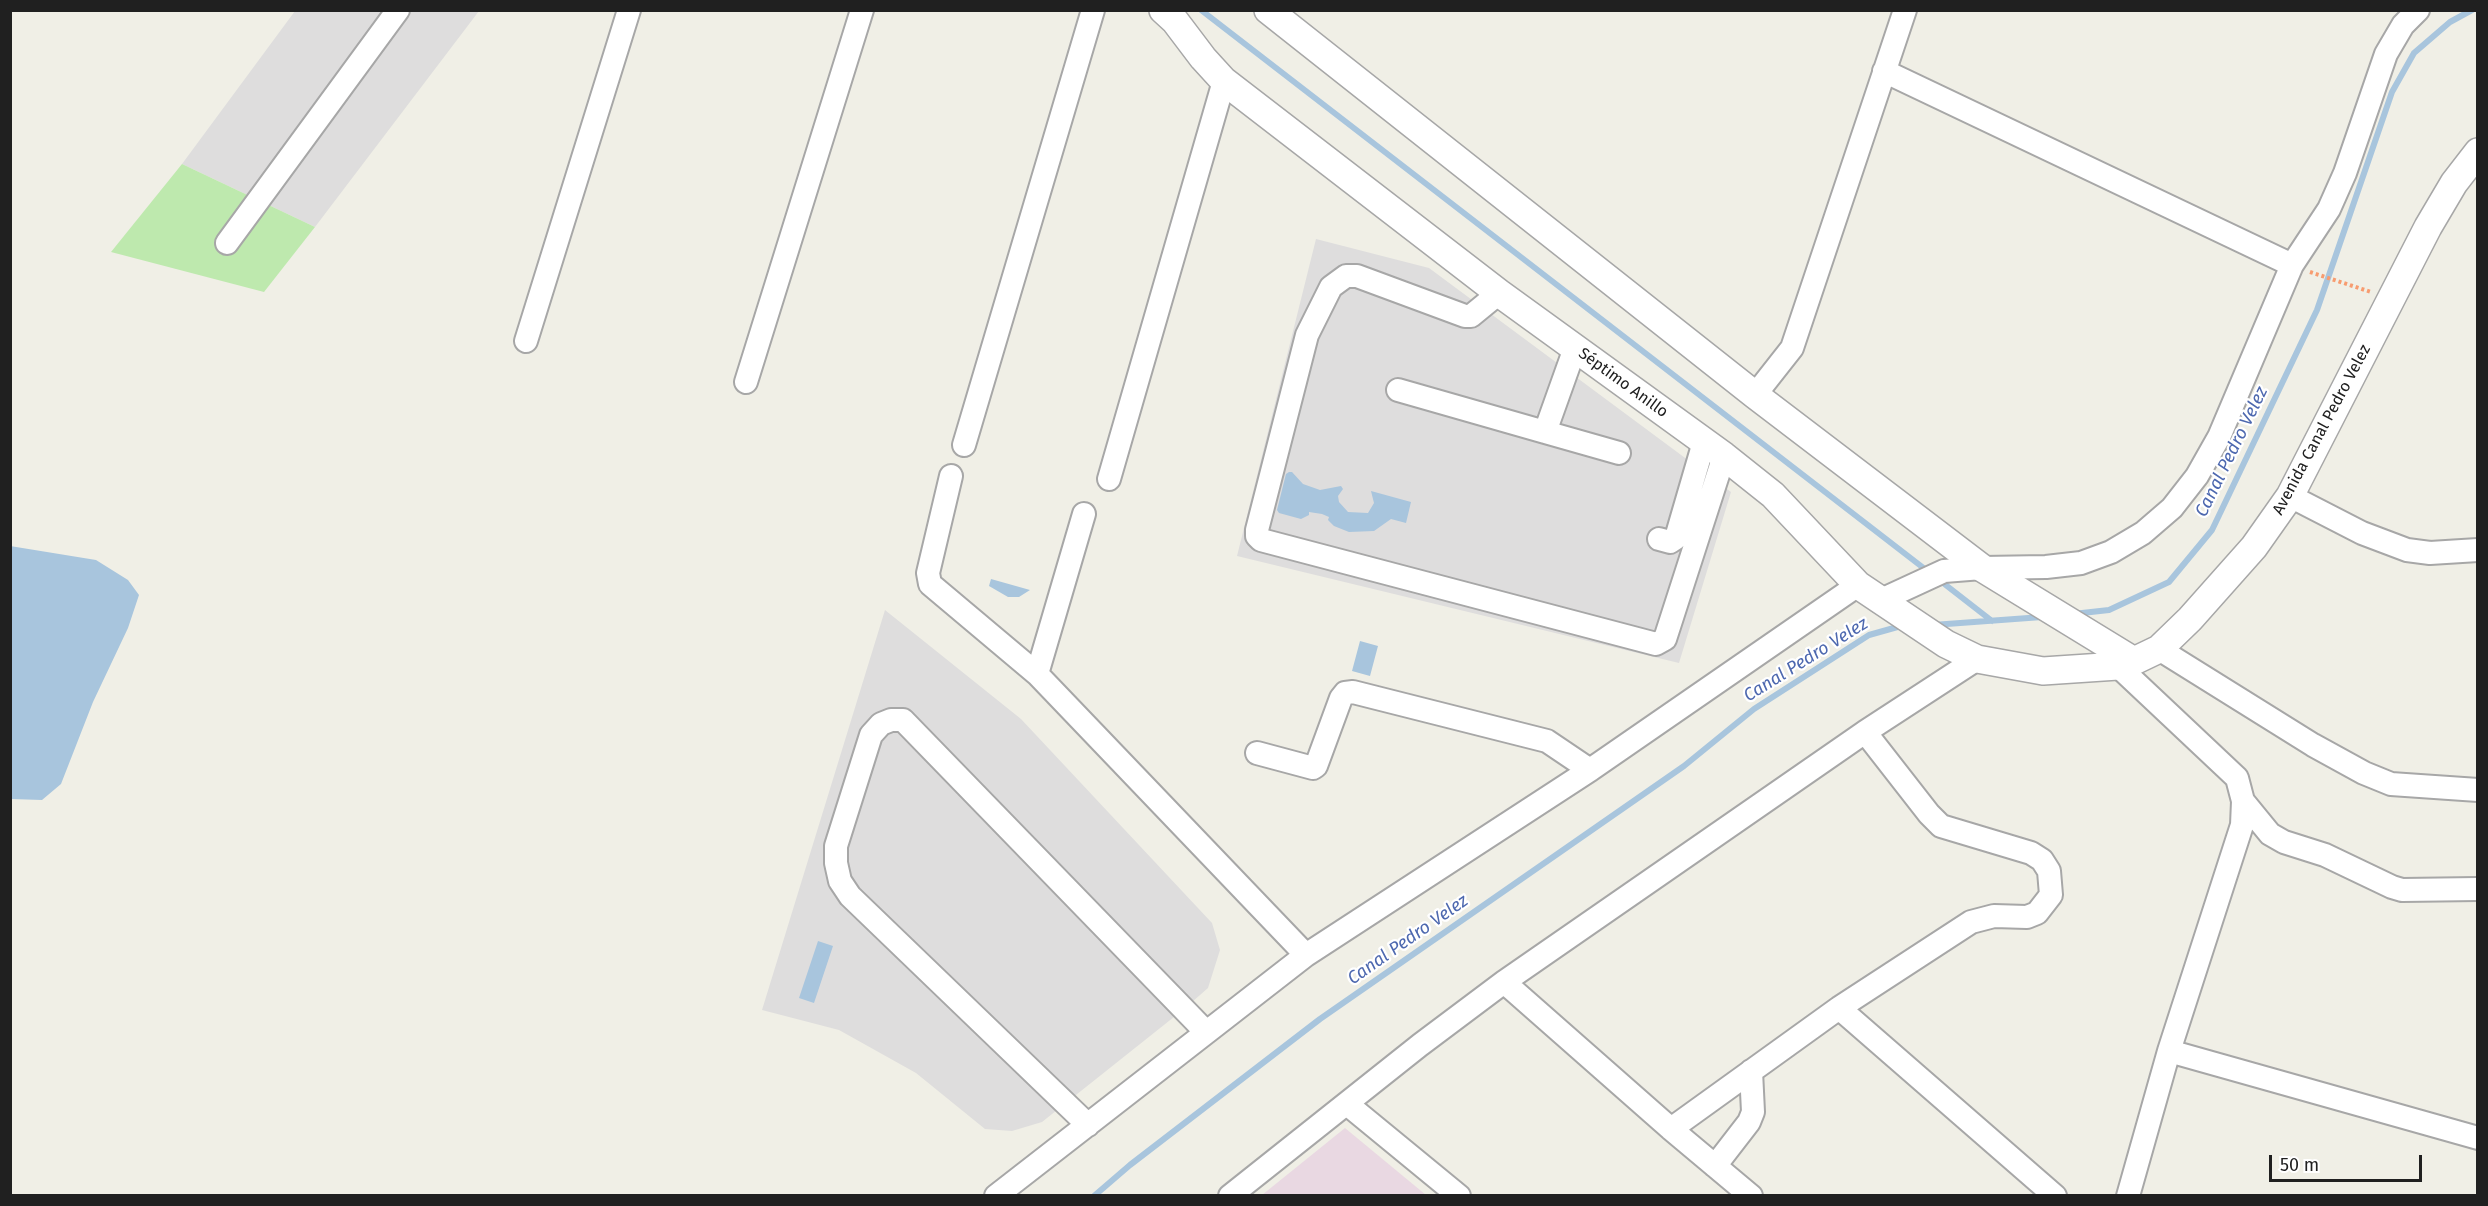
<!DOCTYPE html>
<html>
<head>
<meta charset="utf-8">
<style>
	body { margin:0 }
	#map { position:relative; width:2488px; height:1206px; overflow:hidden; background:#f0efe6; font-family:"Fira Sans",sans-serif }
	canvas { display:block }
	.frame { position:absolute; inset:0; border:12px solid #202020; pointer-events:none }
	.scale { position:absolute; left:2269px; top:1155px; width:153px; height:27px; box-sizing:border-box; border:3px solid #202020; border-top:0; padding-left:8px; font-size:18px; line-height:21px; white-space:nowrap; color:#202020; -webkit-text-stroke:4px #fff; paint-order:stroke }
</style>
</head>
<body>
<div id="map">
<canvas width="2488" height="1206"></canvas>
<div class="frame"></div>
<div class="scale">50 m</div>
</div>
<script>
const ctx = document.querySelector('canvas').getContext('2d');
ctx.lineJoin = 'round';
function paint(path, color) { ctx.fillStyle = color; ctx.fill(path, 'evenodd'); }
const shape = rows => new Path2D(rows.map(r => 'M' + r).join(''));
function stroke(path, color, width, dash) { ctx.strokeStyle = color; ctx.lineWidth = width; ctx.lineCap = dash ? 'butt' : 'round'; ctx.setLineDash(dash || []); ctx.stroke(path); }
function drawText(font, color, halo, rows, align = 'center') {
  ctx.font = font + ' "Fira Sans",sans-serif'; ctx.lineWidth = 4.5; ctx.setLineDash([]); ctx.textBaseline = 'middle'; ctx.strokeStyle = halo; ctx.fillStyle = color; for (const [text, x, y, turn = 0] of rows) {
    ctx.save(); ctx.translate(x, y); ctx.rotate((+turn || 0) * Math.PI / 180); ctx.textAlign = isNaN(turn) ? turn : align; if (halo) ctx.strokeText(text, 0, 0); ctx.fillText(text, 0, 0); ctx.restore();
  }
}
paint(shape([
	[295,11,479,11,315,227,182,164],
	[1316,239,1429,268,1731,492,1679,663,1237,556],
	[885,610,1021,719,1212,923,1220,950,1208,988,1184,1009,1042,1122,1012,1131,985,1129,916,1073,839,1030,762,1010]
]), '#dedddd');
paint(shape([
	[1345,1128,1426,1195,1262,1195]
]), '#e9d8e2');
paint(shape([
	[182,164,315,227,264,292,111,252]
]), '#bee9ae');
paint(shape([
	[1289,472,1292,472,1303,484,1320,490,1341,486,1343,489,1338,496,1339,502,1348,512,1368,513,1374,503,1371,491,1411,502,1406,523,1391,519,1374,531,1349,532,1334,526,1328,520,1329,517,1322,514,1309,512,1309,515,1301,519,1279,513,1277,510,1286,474],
	[10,546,96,560,128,580,139,595,128,628,93,702,61,784,42,800,11,799],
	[991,579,1030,590,1019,597,1008,597,989,586],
	[1360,641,1378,646,1370,676,1352,671],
	[818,941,833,946,814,1003,799,998]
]), '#a8c5dd');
stroke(shape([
	[1201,10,1930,573],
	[1938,579,1992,621],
	[2073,614,2109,610,2169,582,2212,530,2317,310,2392,92,2414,53,2450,22,2472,10],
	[1933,625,2042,617],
	[1094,1196,1130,1165,1320,1019,1684,766,1754,709,1869,635,1901,626]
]), '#a8c5dd', 6);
const minor = shape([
	[1884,71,2292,265],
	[227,243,398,10],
	[1499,293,1471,316,1465,316,1357,276,1346,276,1331,287,1307,335,1257,530,1257,536,1261,540,1656,644,1665,639,1724,456],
	[526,341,629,10],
	[746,382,862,10],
	[1398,390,1545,432,1575,348],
	[1755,395,1792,348,1905,10],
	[1545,432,1619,453],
	[964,445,1093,10],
	[951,476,928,573,930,584,1037,674,1306,955],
	[1109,479,1224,81],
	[2290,496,2362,533,2407,550,2430,553,2478,550],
	[1659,539,1670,542,1676,538,1704,442],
	[1879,601,1944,571,1982,568,2046,567,2081,563,2111,552,2143,533,2172,508,2197,476,2219,437,2292,265,2329,209,2345,173,2386,54,2403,25,2418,10],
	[2159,649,2313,745,2364,773,2391,784,2478,790],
	[2118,666,2237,778,2243,801,2242,825,2169,1051,2128,1196],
	[1037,674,1084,514],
	[1257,753,1313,768,1316,766,1341,698,1345,693,1353,692,1547,741,1590,770],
	[2243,801,2270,834,2284,842,2325,855,2392,887,2402,890,2478,889],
	[1504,982,1671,1129,1751,1196],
	[1839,1008,2055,1196],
	[2169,1051,2478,1138],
	[1347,1104,1459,1196],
	[1088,1125,850,896,840,881,836,863,836,846,871,735,881,724,891,720,903,720,1206,1032],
	[1671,1129,1839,1008,1971,922,1994,916,2027,917,2037,913,2051,895,2049,871,2042,860,2031,853,1941,826,1929,814,1865,732],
	[1715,1166,1749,1122,1753,1112,1751,1071],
	[996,1196,1306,955,1590,770,1858,585],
	[1230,1196,1420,1045,1504,982,1865,732,1977,659]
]);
const tertiary = shape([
	[1163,10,1175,21,1203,58,1224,81,1499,293,1724,456,1773,495,1858,585,1946,644,1977,659,2043,671,2118,666,2134,661,2159,649,2190,619,2254,547,2290,496,2428,227,2454,183,2478,152],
	[1268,10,1755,395,1982,568,2134,661]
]);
stroke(minor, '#a7a7a7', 26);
stroke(tertiary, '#a7a7a7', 30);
stroke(shape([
	[2310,272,2371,292]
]), '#f79c70', 4, [3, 3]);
stroke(minor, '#fff', 22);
stroke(tertiary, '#fff', 27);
drawText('16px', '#202020', '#fff', [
	["Séptimo Anillo",1623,383,36],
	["Avenida Canal Pedro Velez",2322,430,-62]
]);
drawText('italic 18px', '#4d68af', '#fff', [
	["Canal Pedro Velez",2232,452,-64],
	["Canal Pedro Velez",1806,660,-32],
	["Canal Pedro Velez",1408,940,-35]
]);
</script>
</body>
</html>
